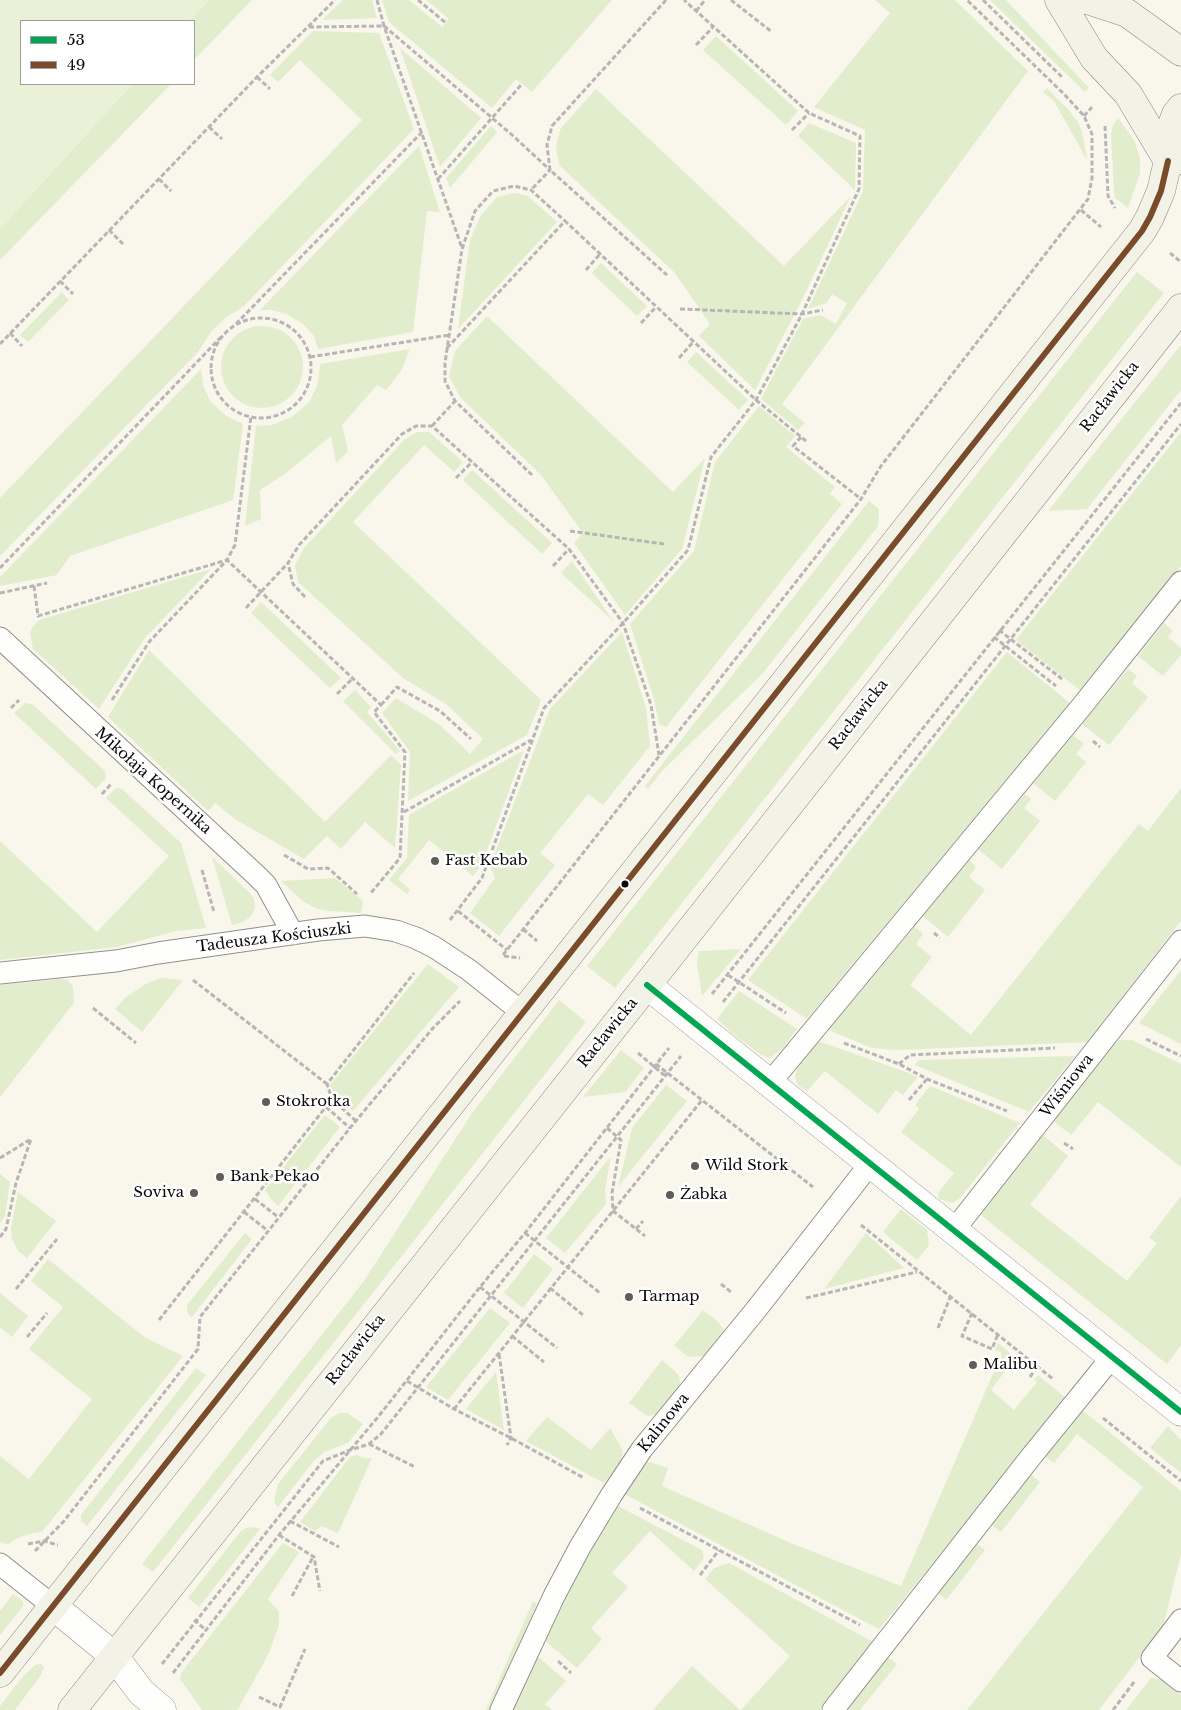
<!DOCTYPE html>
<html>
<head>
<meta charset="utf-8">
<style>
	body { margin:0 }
	#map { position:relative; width:1181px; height:1710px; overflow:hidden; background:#f9f6ec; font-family:"Libre Baskerville",serif }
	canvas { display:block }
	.legend { position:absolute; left:20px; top:20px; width:175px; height:65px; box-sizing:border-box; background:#fff; border:1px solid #9d9d9d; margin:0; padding:6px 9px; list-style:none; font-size:15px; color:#0a0a0a }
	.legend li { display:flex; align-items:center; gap:10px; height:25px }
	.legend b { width:25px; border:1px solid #9d9d9d }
</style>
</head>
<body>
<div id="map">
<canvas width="1181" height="1710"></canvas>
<ul class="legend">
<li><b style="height:6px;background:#00a651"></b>53</li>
<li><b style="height:6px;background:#7a4b2a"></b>49</li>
</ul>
</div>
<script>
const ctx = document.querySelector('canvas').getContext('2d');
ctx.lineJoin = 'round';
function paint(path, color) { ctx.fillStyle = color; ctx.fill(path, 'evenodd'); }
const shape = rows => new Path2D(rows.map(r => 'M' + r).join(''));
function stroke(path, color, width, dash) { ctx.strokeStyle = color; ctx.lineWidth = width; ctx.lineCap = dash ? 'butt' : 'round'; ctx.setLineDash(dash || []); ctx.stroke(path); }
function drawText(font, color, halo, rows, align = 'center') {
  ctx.font = font + ' "Libre Baskerville",serif'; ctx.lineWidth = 5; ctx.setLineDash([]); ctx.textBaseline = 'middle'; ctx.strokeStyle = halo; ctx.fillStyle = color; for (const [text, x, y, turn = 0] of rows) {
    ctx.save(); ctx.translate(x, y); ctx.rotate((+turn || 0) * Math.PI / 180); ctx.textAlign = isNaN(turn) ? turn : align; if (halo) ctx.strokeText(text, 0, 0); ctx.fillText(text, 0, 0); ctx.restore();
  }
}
paint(shape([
	[209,0,252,0,194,60,194,21,189,21],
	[343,0,372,0,377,18,322,20],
	[382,0,409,0,442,27,449,19,426,0,612,0,532,92,516,79,492,108,389,22],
	[875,0,955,0,1028,71,782,404,805,423,798,430,761,399,803,319,820,315,836,324,847,303,832,294,827,303,808,309,863,191,865,130,814,107,890,13],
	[990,0,1006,0,1089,88,1085,92],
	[313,31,379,33,414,129,243,307,225,318,211,332,198,352,0,556,0,498,362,120,300,60,278,82,270,75],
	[716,36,798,111,786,125,703,50],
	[400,48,481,118,440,167],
	[132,84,171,84,0,260,0,229],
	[1047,88,1067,108,1078,122,1082,132,1087,160,1054,101,1043,92],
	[596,89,784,266,851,196,801,302,755,390,699,336,710,324,674,272,559,165,556,146,561,128],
	[1118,118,1134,140,1140,158,1140,173,1128,208,1115,198,1114,191,1111,134,1113,125],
	[809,123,856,143,855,190,798,136],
	[491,126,497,132,450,188,446,178],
	[419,146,440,212,427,211,413,332,318,349,314,336,303,324,286,314,272,310,260,310],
	[515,193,528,196,557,222,458,329,470,240,481,215,497,197],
	[601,263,647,306,637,316,592,273],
	[1137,272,1164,293,615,988,587,966],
	[62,292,69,300,28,342,20,335],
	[487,316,673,492,705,458,682,549,625,615,574,543,583,533,541,475,460,397,449,376,455,351],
	'221 367a41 41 0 1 1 82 0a41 41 0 1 1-82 0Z',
	[1181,345,1181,390,1087,509,1048,511],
	[410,349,401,371,386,390,377,385,342,425,348,451,336,463,331,436,285,474,260,490,261,519,245,526,256,426,272,425,292,417,310,401,318,383,320,364],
	[696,352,748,400,739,410,687,362],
	[201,369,203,385,210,401,225,415,243,424,233,500,70,556,57,575,0,586,0,577],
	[759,406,795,436,786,447,835,487,830,494,842,504,666,727,659,724,654,699,630,624,694,551,715,462],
	[418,432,429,432,463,462,454,472,424,445,353,522,541,700,527,735,408,801,410,752,382,713,396,698,440,725,470,754,483,739,446,704,403,678,298,582,295,565,304,548,405,439],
	[1181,432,1181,566,1081,691,1016,640],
	[472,470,552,543,542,554,463,480],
	[869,501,879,509,878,526,763,673,661,772,648,789,645,786],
	[572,561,614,622,561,573],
	[211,569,144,639,99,709,33,649,30,632,33,626,39,620],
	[261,602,341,678,330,688,251,613],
	[1164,623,1173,631,1168,637,1181,648,1181,655,1163,676,1138,656],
	[622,632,646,708,650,746,603,805,588,794,540,853,555,865,499,936,470,913,495,878,490,866,550,709],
	[149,650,325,822,391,755,401,765,395,848,365,822,341,849,327,836,304,859,235,819,215,803,208,811,108,717],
	[1007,652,1070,703,807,1019,748,980],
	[1128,669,1137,676,1132,683,1148,697,1109,745,1082,724],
	[355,690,371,707,367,712,400,751,396,754,343,701],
	[25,703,32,704,105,771,106,778,96,789,14,713],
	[1073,735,1084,744,1076,754,1086,762,1055,801,1033,783],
	[524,750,482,864,473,876,429,840,398,879,410,890,407,894,389,880,407,858,409,815],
	[116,788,122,789,181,843,206,928,176,931,117,947,0,960,0,841,97,932,169,856,106,798],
	[1181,788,1181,921,1087,1042,897,1050,872,1048,828,1030,915,927,923,934,916,944,932,957,910,985,971,1035,1139,824,1148,831],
	[1025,794,1031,799,1024,808,1040,821,1002,869,978,849],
	[212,857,249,892,254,899,255,908,251,916,243,922,232,925],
	[969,860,976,867,969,877,985,890,948,937,923,916],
	[335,878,363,901,361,913,331,911,317,909,304,902,281,881],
	[741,949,702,996,697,963,699,951],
	[428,964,459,987,353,1111,337,1097,330,1085],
	[1181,970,1181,1044,1139,1023],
	[160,978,183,980,142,1032,115,1009,126,997,144,985],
	[60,979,68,980,73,987,74,1003,0,1097,0,985],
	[739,991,797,1029,783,1048,770,1058,760,1054,732,1033,717,1019],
	[559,1000,586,1022,153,1572,142,1564,364,1281,472,1113],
	[1120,1040,1132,1040,1181,1064,1181,1167,1098,1102,1071,1135,1052,1120,1111,1047],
	[818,1041,903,1071,918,1077,903,1095,896,1090,878,1114,825,1071,807,1091,798,1085,795,1077,798,1066],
	[621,1050,644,1068,625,1092,583,1097],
	[1075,1056,1029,1112,915,1065,918,1060],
	[666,1085,687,1101,618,1187,632,1128],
	[930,1086,1020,1123,960,1198,952,1203,939,1199,938,1193,954,1173,901,1132,919,1109,915,1105],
	[325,1115,340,1127,278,1206,270,1198,265,1190],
	[1044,1136,1068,1156,1030,1205,1127,1281,1157,1243,1149,1238,1181,1196,1181,1345,1167,1364,977,1212,1037,1137],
	[611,1156,605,1190,606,1204,565,1253,546,1238],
	[0,1174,10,1182,5,1216,0,1223],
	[18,1192,56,1221,27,1258,18,1251,12,1239,11,1228],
	[901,1209,927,1230,929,1245,917,1260,883,1232],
	[245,1233,252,1239,192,1317,188,1314,187,1305],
	[866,1233,904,1268,824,1289],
	[534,1254,553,1269,523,1308,504,1293],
	[48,1259,144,1337,183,1356,42,1532,33,1533,17,1538,9,1544,2,1543,0,1541,0,1456,29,1479,92,1399,29,1349,63,1307,31,1281],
	[0,1293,28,1316,12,1337,0,1327],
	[490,1308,510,1323,448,1400,426,1387],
	[703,1310,717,1321,725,1331,722,1338,710,1352,704,1356,689,1357,674,1346],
	[998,1343,1027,1367,1024,1372,1012,1362,991,1390,1014,1410,1037,1382,1034,1380,1038,1375,1067,1399,879,1629,624,1494,641,1468,649,1462,668,1468,662,1486,793,1544,901,1586,1002,1353,995,1350],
	[662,1360,675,1371,679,1376,680,1385,678,1393,658,1414,648,1416,644,1414,629,1403],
	[196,1368,206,1375,87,1526,81,1521,81,1515],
	[496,1372,504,1430,466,1409],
	[1080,1408,1181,1491,1181,1554,1164,1623,1152,1641,1099,1710,967,1710,1143,1487,1077,1434,1054,1463,1043,1455],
	[339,1413,347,1413,363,1424,348,1443,324,1452,313,1462,278,1507,274,1502,278,1484,331,1418],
	[547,1417,591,1450,610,1428,623,1451,621,1461,604,1483,526,1441],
	[1168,1426,1181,1440,1181,1473,1150,1448],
	[357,1455,363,1458,372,1458,338,1533,322,1526,315,1531,300,1522,350,1457],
	[1029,1473,1040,1482,1001,1532,989,1523],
	[618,1506,702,1550,704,1558,694,1571,650,1531,612,1573,628,1587,591,1628,602,1639,577,1668,543,1639,561,1601],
	[253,1527,260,1529,199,1607,188,1598,240,1532,246,1528],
	[975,1542,985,1550,946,1600,936,1591],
	[283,1543,299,1552,268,1599,279,1612,279,1625,269,1653,238,1709,236,1710,202,1710,180,1679,181,1673],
	[729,1563,873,1642,820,1710,741,1710,790,1656,705,1579,714,1568],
	[13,1594,23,1601,23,1606,0,1635,0,1611],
	[533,1601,537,1604,491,1710,486,1710],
	[884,1654,897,1664,860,1710,850,1710,844,1705],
	[536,1655,566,1681,545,1704,552,1710,509,1710],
	[41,1664,44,1667,41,1675,15,1710,0,1710,0,1706,24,1675,35,1665],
	[692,1666,740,1710,653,1710],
	[1151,1678,1161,1679,1181,1695,1181,1710,1126,1710]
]), '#e1edcd');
paint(shape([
	[0,0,209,0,189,21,21,21,21,84,132,84,0,229]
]), '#ebf1d7');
const lane = shape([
	[0,638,256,875,266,885,293,934],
	[0,973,116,961,158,953,318,930,365,926,396,931,416,938,434,947,469,970,523,1013],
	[769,1084,1082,706,1181,582],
	[954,1230,1181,941],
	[0,1564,53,1606],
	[1181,1620,1152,1658,1181,1681],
	[501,1710,554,1596,580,1547,612,1494,642,1449,755,1311,870,1164],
	[833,1710,1030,1458,1112,1357]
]);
const street = shape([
	[647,985,1181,1412],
	[53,1606,114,1656,141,1692,162,1710]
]);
const secondary = shape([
	[1059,0,1094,58,1128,94,1168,161],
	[1087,0,1127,13,1181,52],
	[1170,165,1168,161,1168,136,1176,114,1181,108],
	[0,1673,1142,231,1150,217,1161,191,1168,161],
	[72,1710,647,985,1181,308]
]);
stroke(lane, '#92908c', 23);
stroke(street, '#92908c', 29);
stroke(secondary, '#888782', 29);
stroke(shape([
	[377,0,384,26,462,248],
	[418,0,446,23],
	[666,0,552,126,547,145,550,170,667,275],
	[731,0,772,32],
	[983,0,1062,77],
	[696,11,705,0],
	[309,27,384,26,511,134,550,170,531,190],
	[696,45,713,27],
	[257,77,270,89],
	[1084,116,1092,107],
	[1105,126,1108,196,1115,208],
	[209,127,222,139],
	[792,130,809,113],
	[159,179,171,191],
	[438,179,522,84],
	[1081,210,1101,227],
	[109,230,123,244],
	[1170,253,1181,262],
	[586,270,600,254],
	[60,281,73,294],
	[680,309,802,314,823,310],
	'211 368a50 50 0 1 1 100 0a50 50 0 1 1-100 0Z',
	[641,323,656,307],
	[236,324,422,132],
	[10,333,22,346],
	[0,344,257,77,335,0],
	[447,348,565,221,756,400,806,441],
	[310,357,449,335],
	[679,358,694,341],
	[432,426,455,401],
	[801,437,793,446,861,499],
	[532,475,455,401,445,381,445,363,462,249,475,211,493,191,514,186,531,190,565,221],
	[456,478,472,462],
	[570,531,664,544],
	[553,566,569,549],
	[0,568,222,336],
	[34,586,38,616,227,560,235,545,251,416],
	[0,593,47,583],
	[305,597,293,584,288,563,299,545,402,434,416,426,432,426,569,549,623,623,651,705,659,755],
	[246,608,288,563],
	[999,630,1062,679],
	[994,637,1056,686],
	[337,694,352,679],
	[112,700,149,642,227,560,381,705,374,712,405,752,400,858,370,894],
	[381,705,397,687,440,711,471,739],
	[11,708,19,700],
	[1093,741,1100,747],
	[102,794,111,784],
	[404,812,531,740],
	[284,855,308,869,328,868,357,894],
	[202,870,214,912],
	[458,911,507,950],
	[450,920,482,878,544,708,623,623,688,550,711,457,756,400,802,314,859,189,860,136,809,113,684,0],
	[523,929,537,941],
	[934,933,940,938],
	[503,955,861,499,881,466,1088,199,1092,178,1092,134,1084,116,1064,94,967,0],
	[504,956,520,958],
	[728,975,786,1013],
	[193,980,327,1084],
	[712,994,1181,403],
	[723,1002,1181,424],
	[93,1008,136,1043],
	[1146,1039,1181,1056],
	[844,1043,899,1064,927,1079,1007,1111],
	[638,1053,664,1075],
	[656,1064,813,1187],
	[899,1064,910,1055,1055,1048],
	[909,1100,927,1079],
	[326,1107,350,1128],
	[356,1121,332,1099,327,1084,414,973],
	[607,1128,621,1140,612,1193,613,1211,645,1236],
	[1064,1143,1073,1149],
	[0,1158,31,1139],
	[255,1199,278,1217],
	[244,1212,267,1230],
	[861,1225,1053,1379],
	[636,1229,643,1221],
	[525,1233,600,1293],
	[0,1237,6,1229,16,1183,31,1139],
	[721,1284,731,1292],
	[480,1287,557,1348],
	[550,1288,583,1315],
	[16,1289,57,1239],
	[806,1298,917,1272],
	[972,1313,962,1336,992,1349,998,1334],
	[159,1320,332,1099],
	[938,1328,951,1295],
	[512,1336,544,1362],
	[27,1337,47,1313],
	[499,1354,511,1438,507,1445],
	[1030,1377,1038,1366],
	[407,1381,454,1409,511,1438,584,1478],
	[454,1409,702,1100],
	[1103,1418,1181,1481],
	[369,1444,415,1467],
	[640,1508,860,1625],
	[290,1521,339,1547],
	[279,1535,314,1557,320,1591],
	[28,1544,44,1541,58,1545],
	[35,1551,64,1521,198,1349,200,1317,350,1128,433,1028,460,1001],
	[700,1575,719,1550],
	[292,1596,313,1557],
	[194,1620,206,1630],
	[558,1661,571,1673],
	[162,1664,323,1461,350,1450,369,1444,381,1434,681,1056],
	[173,1673,279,1535,378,1417,480,1287,525,1233,669,1048],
	[259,1697,280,1707,305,1649],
	[1113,1710,1134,1682]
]), '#b7b6b5', 3, [5, 2.5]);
stroke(lane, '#fefefc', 21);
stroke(street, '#fefefc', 28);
stroke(secondary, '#f3f2e7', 28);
stroke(shape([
	[647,985,1181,1412]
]), '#00a651', 6);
stroke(shape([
	[0,1673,1142,231,1150,217,1161,191,1168,161]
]), '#7a4b2a', 6);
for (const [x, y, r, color] of [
	[435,861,5,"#5e5d59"],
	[625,884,4.5,"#0a0a0a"],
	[266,1102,5,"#5e5d59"],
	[695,1166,5,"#5e5d59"],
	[220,1177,5,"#5e5d59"],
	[194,1193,5,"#5e5d59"],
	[670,1195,5,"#5e5d59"],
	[629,1297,5,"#5e5d59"],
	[973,1365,5,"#5e5d59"]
]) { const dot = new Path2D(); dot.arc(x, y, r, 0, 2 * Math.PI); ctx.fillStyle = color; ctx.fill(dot); stroke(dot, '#fff', 2); }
drawText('15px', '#0a0a0a', '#fff', [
	["Racławicka",1110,397,-52],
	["Racławicka",859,715,-52],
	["Mikołaja Kopernika",153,781,42],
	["Tadeusza Kościuszki",274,938,-7],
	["Racławicka",608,1033,-51],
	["Wiśniowa",1067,1086,-52],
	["Racławicka",356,1350,-52],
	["Kalinowa",664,1423,-51]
]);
drawText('15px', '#0a0a0a', '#fff', [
	["Fast Kebab",445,861],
	["Stokrotka",276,1102],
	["Wild Stork",705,1166],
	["Bank Pekao",230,1177],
	["Soviva",184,1193,"right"],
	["Żabka",680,1195],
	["Tarmap",639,1297],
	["Malibu",983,1365]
], 'left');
</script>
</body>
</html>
